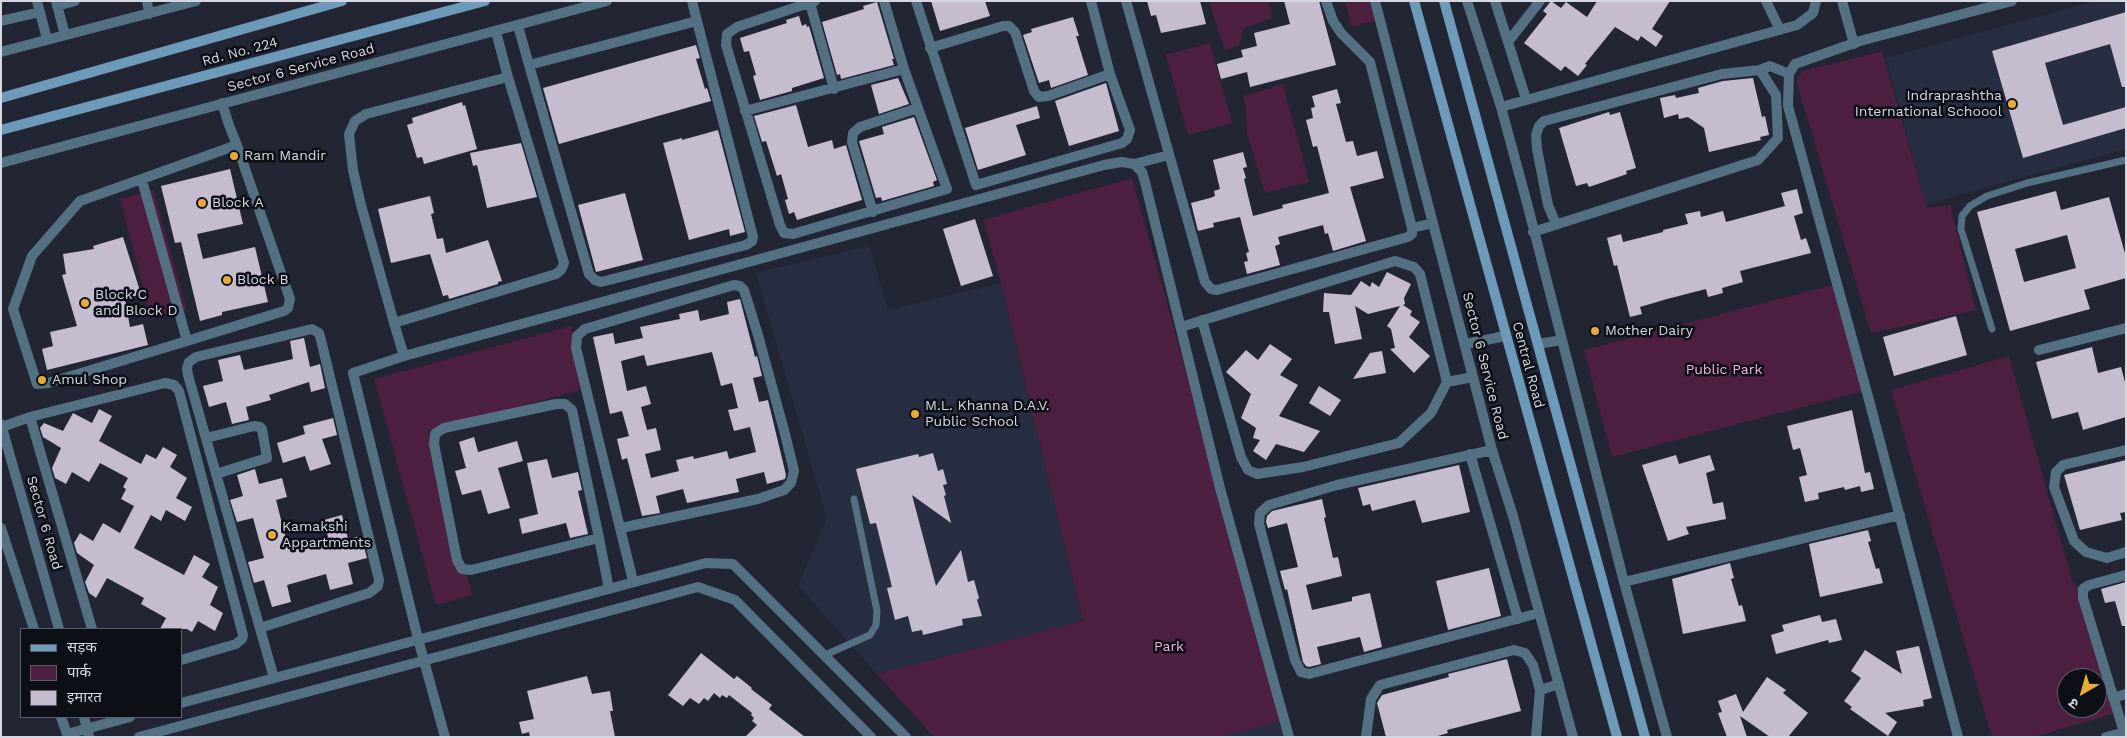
<!DOCTYPE html>
<html>
<head>
<meta charset="utf-8">
<style>
	body { margin:0 }
	#map { position:relative; width:2127px; height:738px; overflow:hidden; background:#222634; font-family:"Work Sans","Noto Sans Devanagari",sans-serif }
	canvas { display:block }
	.frame { position:absolute; inset:0; border:2px solid #d5d8e2; pointer-events:none }
	.legend { position:absolute; left:20px; top:628px; width:162px; height:90px; box-sizing:border-box; background:#0d0f16; border:1px solid #5d5f68; margin:0; padding:6px 9px; list-style:none; font-size:15px; color:#d5d8e2 }
	.legend li { display:flex; align-items:center; gap:10px; height:25px }
	.legend b { width:25px; border:1px solid #5d5f68 }
	.north { position:absolute; left:2057px; top:668px; width:50px; height:50px; box-sizing:border-box; background:#0d0f16; border:1px solid #5d5f68; border-radius:50%; rotate:218deg; font-size:14px; font-weight:700; line-height:20px; text-align:center; color:#d5d8e2 }
	.north::after { content:''; display:block; margin:auto; width:18px; height:22px; background:#e9ab38; clip-path:polygon(50% 0,100% 100%,50% 72%,0 100%) }
</style>
</head>
<body>
<div id="map">
<canvas width="2127" height="738"></canvas>
<div class="frame"></div>
<ul class="legend">
<li><b style="height:6px;background:#6d9ab8"></b>सड़क</li>
<li><b style="height:14px;background:#4d1f41"></b>पार्क</li>
<li><b style="height:14px;background:#c5bdcf"></b>इमारत</li>
</ul>
<div class="north">उ</div>
</div>
<script>
const ctx = document.querySelector('canvas').getContext('2d');
ctx.lineJoin = 'round';
function paint(path, color) { ctx.fillStyle = color; ctx.fill(path, 'evenodd'); }
const shape = rows => new Path2D(rows.map(r => 'M' + r).join(''));
function stroke(path, color, width, dash) { ctx.strokeStyle = color; ctx.lineWidth = width; ctx.lineCap = dash ? 'butt' : 'round'; ctx.setLineDash(dash || []); ctx.stroke(path); }
function drawText(font, color, halo, rows, align = 'center') {
  ctx.font = font + ' "Work Sans",sans-serif'; ctx.lineWidth = 5; ctx.setLineDash([]); ctx.textBaseline = 'middle'; ctx.strokeStyle = halo; ctx.fillStyle = color; for (const [text, x, y, turn = 0] of rows) {
    ctx.save(); ctx.translate(x, y); ctx.rotate((+turn || 0) * Math.PI / 180); ctx.textAlign = isNaN(turn) ? turn : align; if (halo) ctx.strokeText(text, 0, 0); ctx.fillText(text, 0, 0); ctx.restore();
  }
}
paint(shape([
	[2096,1,2126,1,2126,149,1926,204,1886,58],
	[869,246,888,310,1001,283,1083,621,877,674,798,585,827,518,756,273],
	[1284,721,1287,737,1219,737]
]), '#282e42');
paint(shape([
	[1209,1,1268,1,1272,18,1244,28,1239,45,1225,51],
	[1345,1,1370,1,1376,20,1352,27],
	[1210,43,1232,123,1188,135,1166,55],
	[1882,51,1927,208,1950,205,1976,310,1871,333,1796,80,1802,71],
	[1283,84,1309,182,1265,193,1247,134,1246,108,1243,96],
	[1132,178,1284,721,1219,737,934,737,877,674,1083,621,1001,283,983,220],
	[153,190,187,310,151,318,120,199],
	[1836,284,1864,391,1612,457,1584,350],
	[571,326,588,388,428,431,472,595,436,605,374,379],
	[2009,356,2072,580,2078,588,2113,714,2034,737,1992,737,1891,390],
	[2067,678,2097,678,2097,708,2067,708]
]), '#4d1f41');
paint(shape([
	[931,1,985,1,990,16,940,31],
	[1147,1,1200,1,1206,24,1161,33,1156,15,1151,16],
	[1284,1,1319,1,1336,65,1250,87,1247,72,1221,79,1217,64,1243,57,1241,50,1257,46,1254,33,1290,24],
	[1551,1,1561,8,1566,2,1587,17,1597,1,1670,1,1652,29,1663,36,1656,47,1641,36,1638,41,1615,27,1585,64,1587,65,1578,76,1565,66,1561,71,1524,43,1547,14,1543,11],
	[877,2,894,59,892,59,894,65,841,79,840,74,837,75,822,22,864,9,863,6],
	[2126,12,2126,87,2122,87,2110,44,2045,63,2063,125,2126,107,2126,128,2023,158,1992,51],
	[799,16,802,26,806,24,807,27,809,26,824,78,792,88,792,91,760,100,753,76,756,75,749,51,744,52,740,38,787,23,786,20],
	[1073,17,1079,36,1076,36,1088,75,1051,88,1049,80,1039,83,1023,35,1032,32,1031,29],
	[696,45,700,58,696,59,705,89,707,88,711,101,559,144,543,88],
	[898,78,909,104,879,114,871,85],
	[1753,78,1762,117,1765,116,1769,135,1760,137,1761,140,1709,152,1704,128,1688,117,1679,119,1678,114,1664,118,1660,98,1675,95,1676,98,1699,93,1698,88,1705,86,1723,81],
	[1106,83,1119,131,1069,146,1055,101],
	[1337,89,1341,103,1336,104,1346,142,1353,141,1357,156,1377,151,1384,178,1350,187,1366,241,1333,251,1328,233,1325,234,1323,225,1278,237,1280,244,1275,246,1280,265,1247,274,1244,262,1248,261,1246,253,1249,252,1240,217,1213,223,1214,227,1198,231,1191,203,1210,198,1215,196,1214,191,1220,189,1213,160,1243,152,1247,167,1243,168,1246,178,1244,179,1253,216,1283,208,1282,205,1329,193,1317,146,1313,147,1306,120,1313,118,1311,108,1315,107,1312,96],
	[462,102,463,106,465,105,477,149,424,164,422,157,417,158,407,125,413,123,412,118],
	[796,105,808,147,832,140,834,149,846,145,862,200,797,220,794,212,789,214,785,200,788,199,781,174,777,176,766,141,762,142,754,116],
	[1037,106,1040,118,1016,125,1026,155,978,170,965,128],
	[1609,112,1610,115,1620,112,1636,168,1626,171,1627,174,1589,187,1587,183,1576,186,1559,128],
	[914,117,937,180,933,182,934,186,882,201,881,197,876,198,859,141,884,134,882,127],
	[718,130,745,232,730,236,729,229,689,240,663,143,682,138,682,140],
	[521,143,537,197,487,208,477,165,473,166,470,153],
	[230,169,243,224,197,234,203,259,255,247,268,302,222,312,222,315,200,321,181,242,175,243,161,186],
	[1797,189,1803,213,1794,216,1801,240,1806,238,1811,253,1740,271,1743,282,1722,288,1723,293,1708,297,1706,289,1667,299,1640,307,1642,314,1630,317,1617,265,1614,266,1607,238,1621,234,1623,242,1663,232,1663,230,1688,224,1685,214,1700,211,1701,217,1723,211,1726,222,1785,206,1781,193],
	[2056,191,2061,210,2109,197,2126,257,2126,278,2084,290,2090,309,2010,331,1977,212],
	[2067,235,2076,268,2024,282,2015,249],
	[625,193,643,260,596,272,578,205],
	[430,196,434,213,431,214,437,239,443,238,446,253,488,240,502,281,498,282,498,284,449,299,448,295,443,296,430,254,391,263,378,209],
	[975,219,993,276,961,286,943,229],
	[123,237,141,294,125,299,130,327,143,324,148,345,47,370,42,349,53,346,50,332,77,326,62,275,66,274,63,254,94,249,93,246],
	[1387,272,1411,284,1404,298,1405,304,1403,305,1412,311,1410,315,1420,322,1409,337,1430,356,1414,373,1390,349,1395,348,1391,329,1387,326,1400,306,1368,314,1355,306,1362,339,1335,344,1329,312,1323,312,1324,293,1351,295,1361,281,1370,287,1372,282,1379,287],
	[740,299,755,357,757,356,762,376,753,378,759,402,768,400,786,475,785,479,767,484,764,472,736,479,739,492,687,503,683,489,656,496,660,513,642,516,627,458,622,460,617,439,629,436,622,411,610,414,593,337,613,333,615,344,643,338,640,327,680,319,679,314,698,310,700,321,729,314,727,302],
	[712,352,721,386,732,383,738,408,728,410,734,431,750,427,756,452,729,459,727,451,694,459,693,456,676,460,679,471,651,478,645,454,661,450,656,428,647,430,641,407,651,404,646,386,627,391,621,361,644,355,647,366],
	[1956,316,1967,355,1894,376,1883,337],
	[304,338,310,367,320,364,325,388,311,392,309,382,269,395,271,400,246,407,249,420,232,424,226,402,209,407,203,386,223,381,218,360,240,355,244,370,293,359,290,341],
	[1270,344,1292,359,1280,375,1298,385,1279,416,1320,431,1304,452,1276,444,1266,460,1253,451,1260,440,1253,438,1256,428,1241,418,1251,394,1226,372,1246,350,1258,360],
	[2092,347,2098,373,2121,367,2126,386,2126,417,2083,430,2078,412,2052,419,2036,362],
	[1382,351,1386,373,1353,379,1370,353],
	[1319,386,1341,400,1330,416,1309,403],
	[99,409,112,416,99,441,141,464,146,454,156,459,163,447,177,455,170,467,187,478,176,498,192,507,185,521,166,510,161,521,151,515,134,548,184,575,194,555,210,564,202,577,218,587,210,605,223,613,215,631,198,621,192,632,187,629,160,629,166,618,141,604,144,598,107,578,96,598,89,593,85,582,94,565,77,553,74,543,80,533,93,541,103,523,120,533,134,506,121,499,126,489,123,487,128,478,100,463,89,482,72,472,66,484,55,478,52,468,61,448,43,437,40,428,44,423,63,431,73,413,92,423],
	[1852,410,1865,473,1870,472,1874,489,1861,492,1860,486,1845,490,1844,487,1818,493,1819,499,1805,502,1799,477,1807,475,1800,448,1793,450,1787,426],
	[333,418,337,435,322,439,331,464,310,471,305,456,283,463,277,443,305,434,303,426],
	[474,437,478,452,517,441,523,461,498,468,510,508,488,514,481,490,462,495,455,471,466,468,459,442],
	[933,453,938,471,943,469,947,484,943,485,946,495,944,496,951,523,912,495,936,586,961,550,968,582,974,580,979,598,977,600,982,616,962,619,963,625,923,635,922,630,912,632,908,616,895,620,887,588,892,587,876,523,870,524,856,469,918,454,919,457],
	[1676,455,1679,464,1710,455,1715,470,1706,473,1713,504,1723,502,1726,519,1686,527,1689,534,1668,541,1642,465],
	[547,459,552,478,578,472,582,490,578,491,588,534,570,538,566,523,522,534,519,519,538,514,527,463],
	[2126,460,2126,512,2120,513,2122,520,2080,530,2064,475],
	[1459,465,1470,512,1422,523,1415,500,1372,511,1370,504,1363,506,1358,488],
	[255,469,259,484,282,478,287,497,276,500,288,547,328,537,324,520,342,515,348,539,361,536,367,558,348,563,353,584,330,590,326,574,287,585,291,602,272,607,264,580,254,583,248,562,264,558,253,518,237,522,230,500,243,496,237,475],
	[1322,499,1326,517,1324,518,1333,558,1338,557,1342,576,1306,585,1312,610,1352,601,1352,597,1370,593,1382,647,1364,652,1360,637,1317,647,1321,664,1309,667,1306,666,1303,662,1287,589,1285,590,1280,571,1298,567,1287,523,1268,528,1266,522,1267,516,1272,511],
	[1868,530,1871,541,1868,542,1876,569,1879,568,1883,583,1820,597,1809,544],
	[1730,563,1734,578,1731,579,1739,606,1742,605,1746,621,1683,634,1672,579],
	[1489,568,1501,616,1448,630,1436,581],
	[2126,582,2126,626,2122,626,2115,601,2105,603,2101,589],
	[1820,615,1822,622,1836,619,1842,640,1829,643,1828,640,1776,654,1771,635,1784,631,1782,625],
	[1919,646,1932,698,1923,700,1924,706,1885,713,1897,722,1888,736,1850,709,1852,707,1844,701,1861,678,1851,671,1865,650,1902,674,1896,651],
	[701,653,734,679,737,676,752,688,751,689,772,705,769,709,805,737,745,737,757,725,752,721,754,718,751,715,752,713,729,695,727,698,722,695,720,698,714,693,708,701,704,698,699,704,690,698,683,706,668,695],
	[1507,659,1521,711,1447,730,1448,733,1434,737,1386,737,1377,703,1382,695,1449,677,1448,674],
	[587,676,592,694,610,691,613,711,610,711,615,737,530,737,529,732,522,734,519,722,534,719,527,691],
	[1767,677,1786,690,1783,693,1808,713,1788,737,1770,737,1740,716,1747,737,1727,737,1718,713,1722,712,1718,701,1736,694,1743,712]
]), '#c5bdcf');
stroke(shape([
	[1992,329,1961,229,1962,216,1970,206,1987,196,2027,183,2126,160],
	[825,655,870,635,876,625,877,611,854,499]
]), '#547083', 7);
stroke(shape([
	[37,1,47,39],
	[56,1,65,35],
	[147,1,149,14],
	[692,1,697,21],
	[815,1,737,27,727,34,726,45,780,225,784,233,793,234,947,189,904,69,884,1],
	[916,1,976,185,1122,143,1127,139,1130,130,1110,74,1091,1],
	[1126,1,1205,282,1211,289,1217,290,1408,237,1412,234,1412,228,1370,62,1341,33,1333,21,1326,1],
	[1375,1,1492,450,1513,516,1573,737],
	[1467,1,1501,107,1527,203,1624,582,1667,737],
	[1495,1,1526,99],
	[1766,1,1780,30],
	[1842,1,1854,44],
	[810,3,834,89],
	[57,6,75,1],
	[1,21,40,12],
	[518,26,529,65,589,274,595,280,601,282,746,245,752,241,753,237,697,21,529,65],
	[496,32,508,77],
	[1508,42,1540,1],
	[930,48,1003,26,1009,26,1015,32,1034,91,1039,97,1048,96,1110,74],
	[1,52,196,1],
	[222,103,229,125,237,145,242,160,290,299,288,308,284,311,187,341,48,383,37,384,13,309,32,256,80,201,237,145],
	[1501,107,1797,25,1813,13,1816,1],
	[745,111,904,69],
	[1,163,607,1],
	[1134,164,1142,172,1145,182,1220,488,1289,737],
	[142,180,187,341],
	[873,212,852,142,853,133,860,127,918,108],
	[1556,224,1548,205,1537,149,1536,135,1539,126,1544,121,1722,74,1760,70,1770,66,1789,74],
	[1412,228,1433,223],
	[1533,232,1758,160,1778,138,1776,95,1760,70],
	[1202,320,1241,457,1248,470,1257,474,1303,467,1399,443,1431,413,1447,382],
	[394,323,556,274,561,270,564,263,508,77,366,114,355,121,349,134,353,170,361,205,385,291,394,323,397,333,404,356],
	[1181,327,1395,261,1414,267,1420,274,1447,382,1473,377],
	[1466,344,1505,336],
	[1538,344,1562,340],
	[2039,350,2126,328],
	[2,427,30,417],
	[206,438,254,426,260,427,262,429,267,458,216,474],
	[1492,450,1337,485,1269,505,1260,513,1259,524,1295,660,1301,672,1309,674,1539,613],
	[2126,450,2063,465,2056,472,2054,487,2074,541,2086,552,2107,558,2126,552],
	[1470,454,1518,619],
	[621,528,758,499,784,490,791,483,794,471,785,434,758,335,744,290,740,286,734,285,585,329,577,336,576,348,633,581],
	[599,538,471,570,462,569,457,560,434,444,435,434,444,428,556,404,565,404,572,410,599,538,609,589],
	[1624,582,1900,515],
	[260,628,369,593,378,586,379,580,321,340,319,333,312,329,196,357,189,362,187,368,188,375,274,678],
	[92,629,30,417,165,383,174,385,179,391,243,635,242,639,236,644,181,660],
	[2113,698,2126,694],
	[2124,732,2083,598,2083,589,2089,585,2126,575],
	[445,737,418,639,353,373,404,356,1104,165,1122,162,1134,164,1169,155],
	[1366,737,1371,699,1380,685,1514,650,1525,653,1533,665,1540,690,1559,684],
	[1536,737,1540,690],
	[1958,737,1869,400,1788,106,1789,74,1795,64,1860,41,2012,1]
]), '#547083', 10);
stroke(shape([
	[1,424,59,629],
	[1,528,34,629],
	[181,703,706,563,733,564,906,737],
	[61,717,68,737],
	[84,717,89,737],
	[67,734,130,717],
	[139,737,698,587,735,600,871,737],
	[2106,737,2126,732]
]), '#547083', 10);
stroke(shape([
	[1414,1,1617,737],
	[1444,1,1645,737],
	[1,98,342,1],
	[1,130,485,1]
]), '#6d9ab8', 10);
for (const [x, y, r, color] of [
	[2012,104,5,"#e9ab38"],
	[234,156,5,"#e9ab38"],
	[202,203,5,"#e9ab38"],
	[227,280,5,"#e9ab38"],
	[85,303,5,"#e9ab38"],
	[1595,331,5,"#e9ab38"],
	[42,380,5,"#e9ab38"],
	[915,414,5,"#e9ab38"],
	[272,535,5,"#e9ab38"]
]) { const dot = new Path2D(); dot.arc(x, y, r, 0, 2 * Math.PI); ctx.fillStyle = color; ctx.fill(dot); stroke(dot, '#0d0f16', 2); }
drawText('14px', '#d5d8e2', '#0d0f16', [
	["Rd. No. 224",240,52,-15],
	["Sector 6 Service Road",301,68,-15],
	["Central Road",1528,365,75],
	["Sector 6 Service Road",1485,366,76],
	["Sector 6 Road",44,523,74]
]);
drawText('14px', '#d5d8e2', '#0d0f16', [
	["Indraprashtha",2002,96,"right"],
	["International Schoool",2002,112,"right"],
	["Ram Mandir",244,156],
	["Block A",212,203],
	["Block B",237,280],
	["Block C",95,295],
	["and Block D",95,311],
	["Mother Dairy",1605,331],
	["Amul Shop",52,380],
	["M.L. Khanna D.A.V.",925,406],
	["Public School",925,422],
	["Kamakshi",282,527],
	["Appartments",282,543]
], 'left');
drawText('14px', '#f6b0e0', '#0d0f16', [
	["Public Park",1724,370],
	["Park",1169,647]
]);
</script>
</body>
</html>
